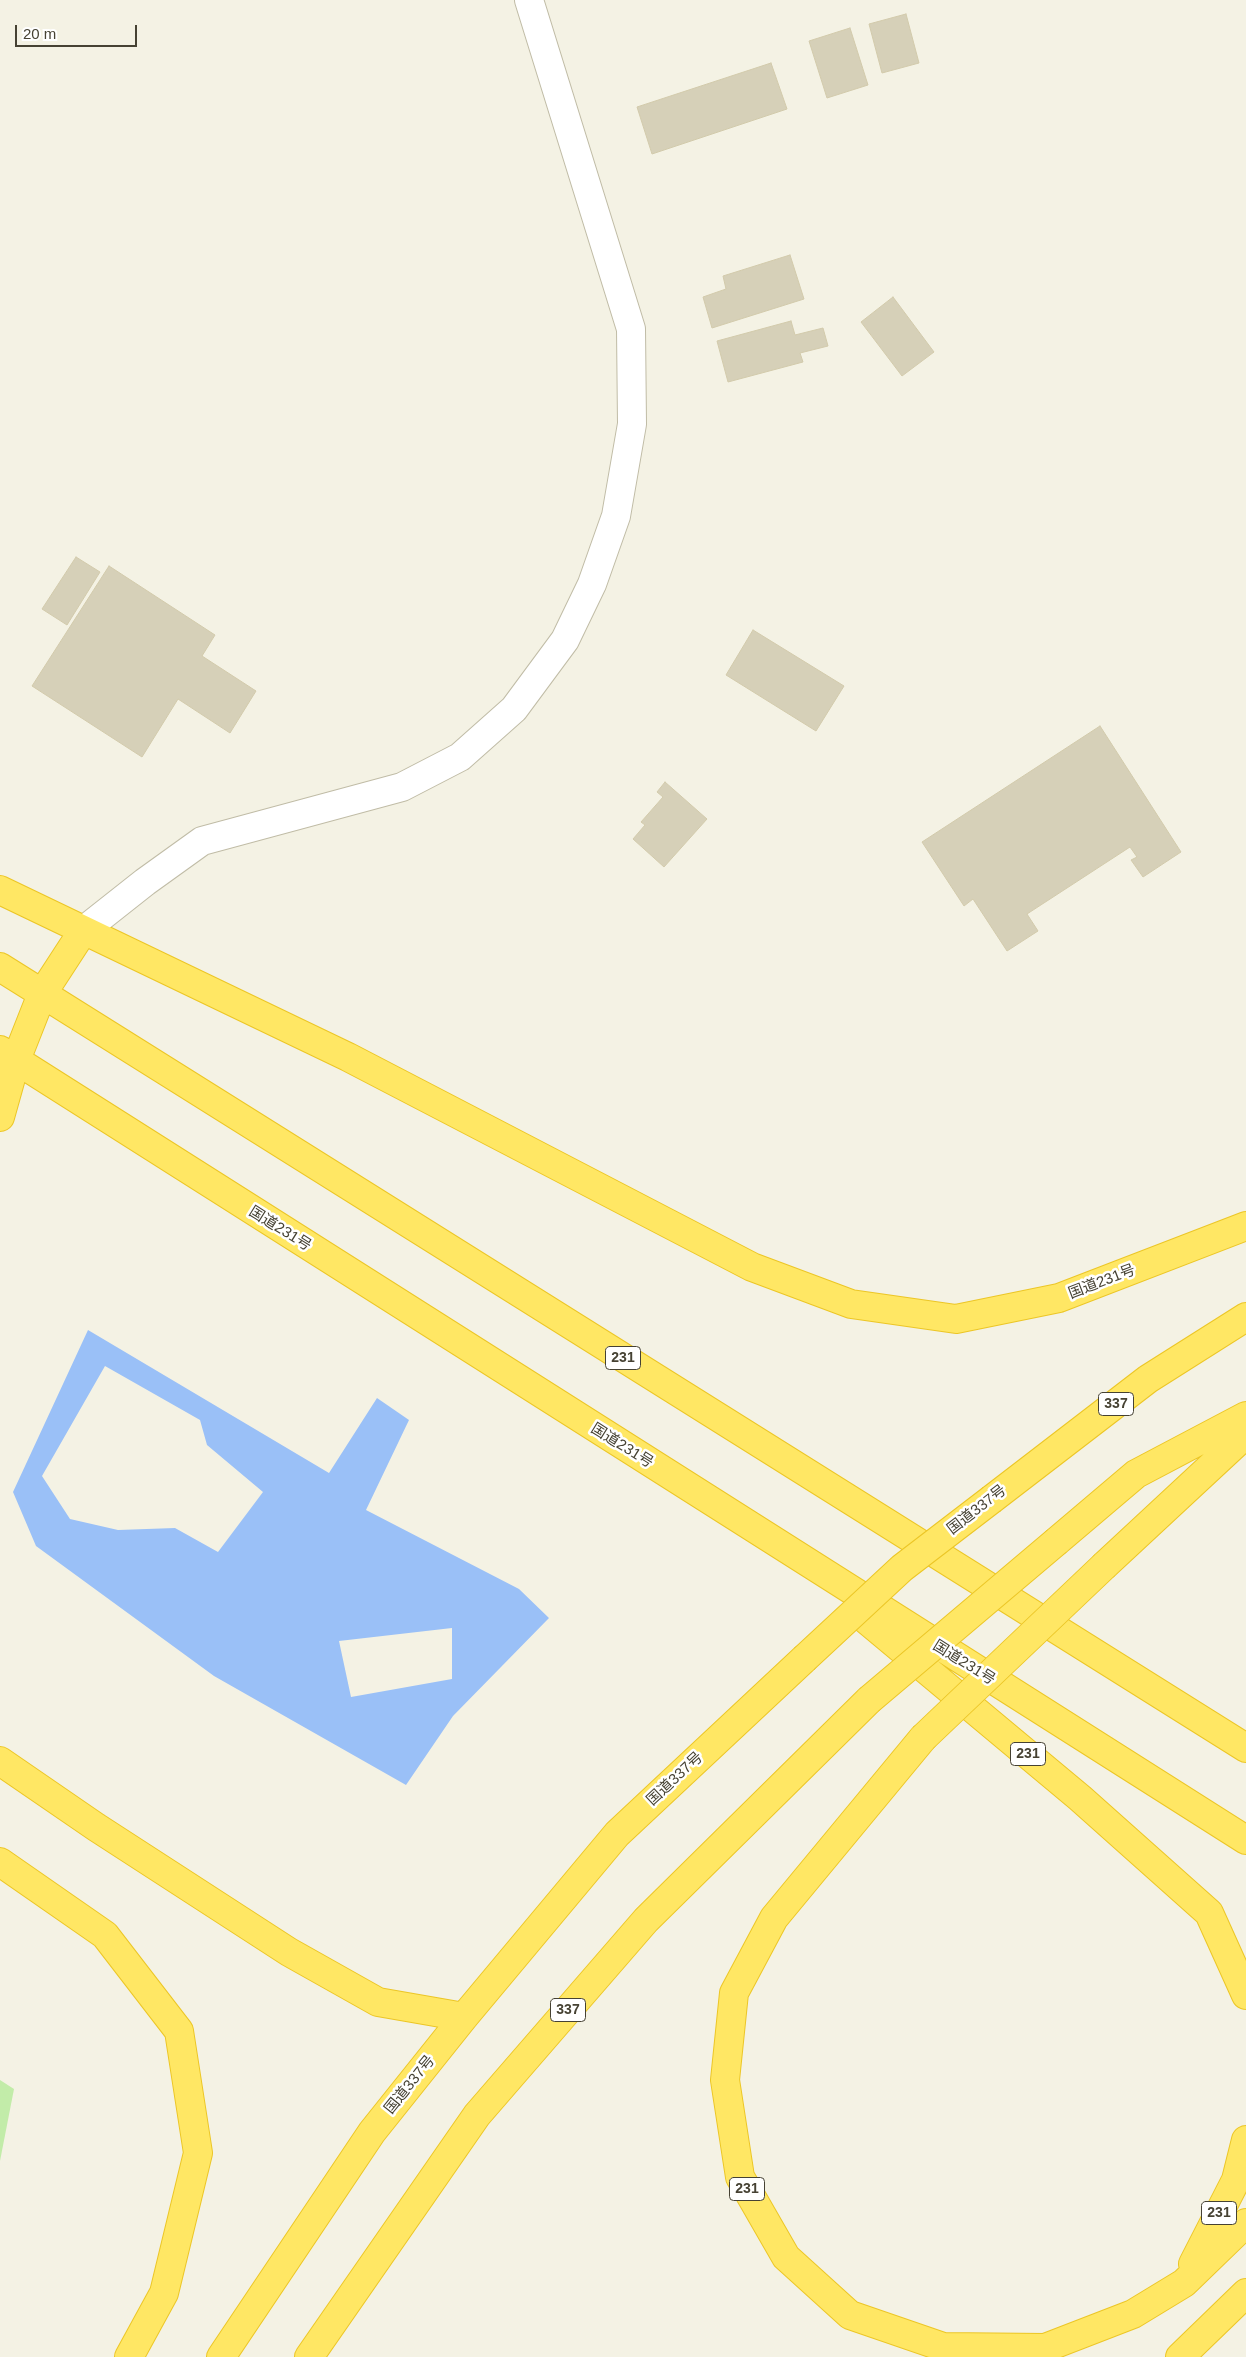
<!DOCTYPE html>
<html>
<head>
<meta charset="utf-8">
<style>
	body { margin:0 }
	#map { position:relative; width:1246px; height:2357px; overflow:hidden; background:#f4f2e4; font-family:Arial,sans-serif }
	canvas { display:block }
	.scale { position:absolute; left:15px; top:25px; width:122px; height:22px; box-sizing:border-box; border:2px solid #464233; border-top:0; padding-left:6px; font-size:15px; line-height:18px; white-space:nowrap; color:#464233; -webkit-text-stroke:4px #fff; paint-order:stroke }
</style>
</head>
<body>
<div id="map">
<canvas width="1246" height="2357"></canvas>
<div class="scale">20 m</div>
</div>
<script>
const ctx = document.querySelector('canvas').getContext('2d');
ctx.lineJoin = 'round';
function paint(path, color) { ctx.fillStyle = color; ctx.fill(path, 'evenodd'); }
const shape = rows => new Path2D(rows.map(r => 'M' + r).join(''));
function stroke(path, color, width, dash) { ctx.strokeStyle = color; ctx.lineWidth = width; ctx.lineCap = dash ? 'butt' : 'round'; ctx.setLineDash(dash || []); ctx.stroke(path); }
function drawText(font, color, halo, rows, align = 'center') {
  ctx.font = font + ' Arial,"Noto Sans JP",sans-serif'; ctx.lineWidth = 5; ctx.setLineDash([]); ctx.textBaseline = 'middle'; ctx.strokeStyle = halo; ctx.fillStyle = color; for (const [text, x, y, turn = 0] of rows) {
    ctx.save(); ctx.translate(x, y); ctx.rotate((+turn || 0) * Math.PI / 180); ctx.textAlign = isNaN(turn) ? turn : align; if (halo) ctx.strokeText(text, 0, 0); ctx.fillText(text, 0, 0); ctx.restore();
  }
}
paint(shape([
	[0,2080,14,2089,0,2161]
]), '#c2eca9');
paint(shape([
	[88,1330,329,1473,377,1398,409,1420,366,1510,519,1589,549,1618,453,1716,406,1785,214,1676,36,1546,13,1492],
	[105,1366,200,1420,207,1445,263,1492,218,1552,175,1528,118,1530,70,1519,42,1476],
	[452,1628,452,1679,351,1697,339,1641]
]), '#9ac0f7');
const building = shape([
	[906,14,919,63,882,73,869,24,906,14],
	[850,28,868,85,827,98,809,41,850,28],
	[771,63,787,109,652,154,637,107,771,63],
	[790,255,804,299,712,328,703,297,726,289,723,276,790,255],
	[893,297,934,352,902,376,861,322,893,297],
	[791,321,795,335,823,328,828,346,800,353,803,362,728,382,717,341,791,321],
	[76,557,100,572,67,625,42,609,76,557],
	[109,566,215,635,202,656,256,691,230,733,178,699,142,757,32,686,109,566],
	[753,630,844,686,816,731,726,675,753,630],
	[1100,726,1181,852,1143,877,1131,860,1137,857,1130,847,1027,914,1038,931,1007,951,973,899,964,906,922,842,1100,726],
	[665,782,707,819,664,867,633,839,645,825,641,822,663,797,657,792,665,782]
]);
paint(building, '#d6d0b8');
stroke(building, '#d2caab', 1);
const street = shape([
	[83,931,145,882,202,841,402,787,460,757,514,709,565,640,592,584,616,516,632,424,631,329,529,0]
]);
const highway = shape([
	[0,890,348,1057,752,1267,851,1304,956,1319,1059,1298,1246,1226],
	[0,967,1246,1748],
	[0,1050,1246,1840],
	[0,1117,16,1060,42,994,83,931],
	[992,1499,1148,1379,1246,1317],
	[1057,1541,1136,1474,1246,1416],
	[1105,1565,1246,1434],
	[857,1612,1080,1798,1209,1913,1246,1995],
	[923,1738,774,1918,734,1993,725,2080,740,2177,786,2257,850,2315,943,2347,1045,2348,1133,2314,1184,2283,1246,2223],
	[0,1761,96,1827,289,1952,378,2002,464,2017],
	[0,1862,105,1935,179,2031,198,2153,164,2293,129,2357],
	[1193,2264,1236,2180,1246,2140],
	[221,2357,372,2132,464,2017,617,1834,804,1659],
	[309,2357,477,2115,646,1920,869,1700],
	[1180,2357,1246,2293]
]);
stroke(street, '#c0bca6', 30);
stroke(highway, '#ecc626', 30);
stroke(street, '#fff', 28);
stroke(highway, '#ffe764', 28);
const highwayBridge = shape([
	[804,1659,902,1568,992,1499],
	[869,1700,1057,1541],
	[923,1738,1105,1565]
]);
stroke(highwayBridge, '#ecc626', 30, []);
stroke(highwayBridge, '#ffe764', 28);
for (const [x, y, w] of [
	[623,1358,35],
	[1116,1404,35],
	[1028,1754,35],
	[568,2010,35],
	[747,2189,35],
	[1219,2213,35]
]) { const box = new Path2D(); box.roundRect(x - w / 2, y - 11.5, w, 23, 4); ctx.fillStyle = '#fff'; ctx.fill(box); stroke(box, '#464233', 1); }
drawText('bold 14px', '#464233', null, [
	["231",623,1358],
	["337",1116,1404],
	["231",1028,1754],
	["337",568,2010],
	["231",747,2189],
	["231",1219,2213]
]);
drawText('15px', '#464233', '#fff', [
	["国道231号",280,1229,32],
	["国道231号",1102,1282,-21],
	["国道231号",622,1446,32],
	["国道337号",977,1510,-38],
	["国道231号",964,1663,32],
	["国道337号",675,1779,-43],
	["国道337号",410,2085,-51]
]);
</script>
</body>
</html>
